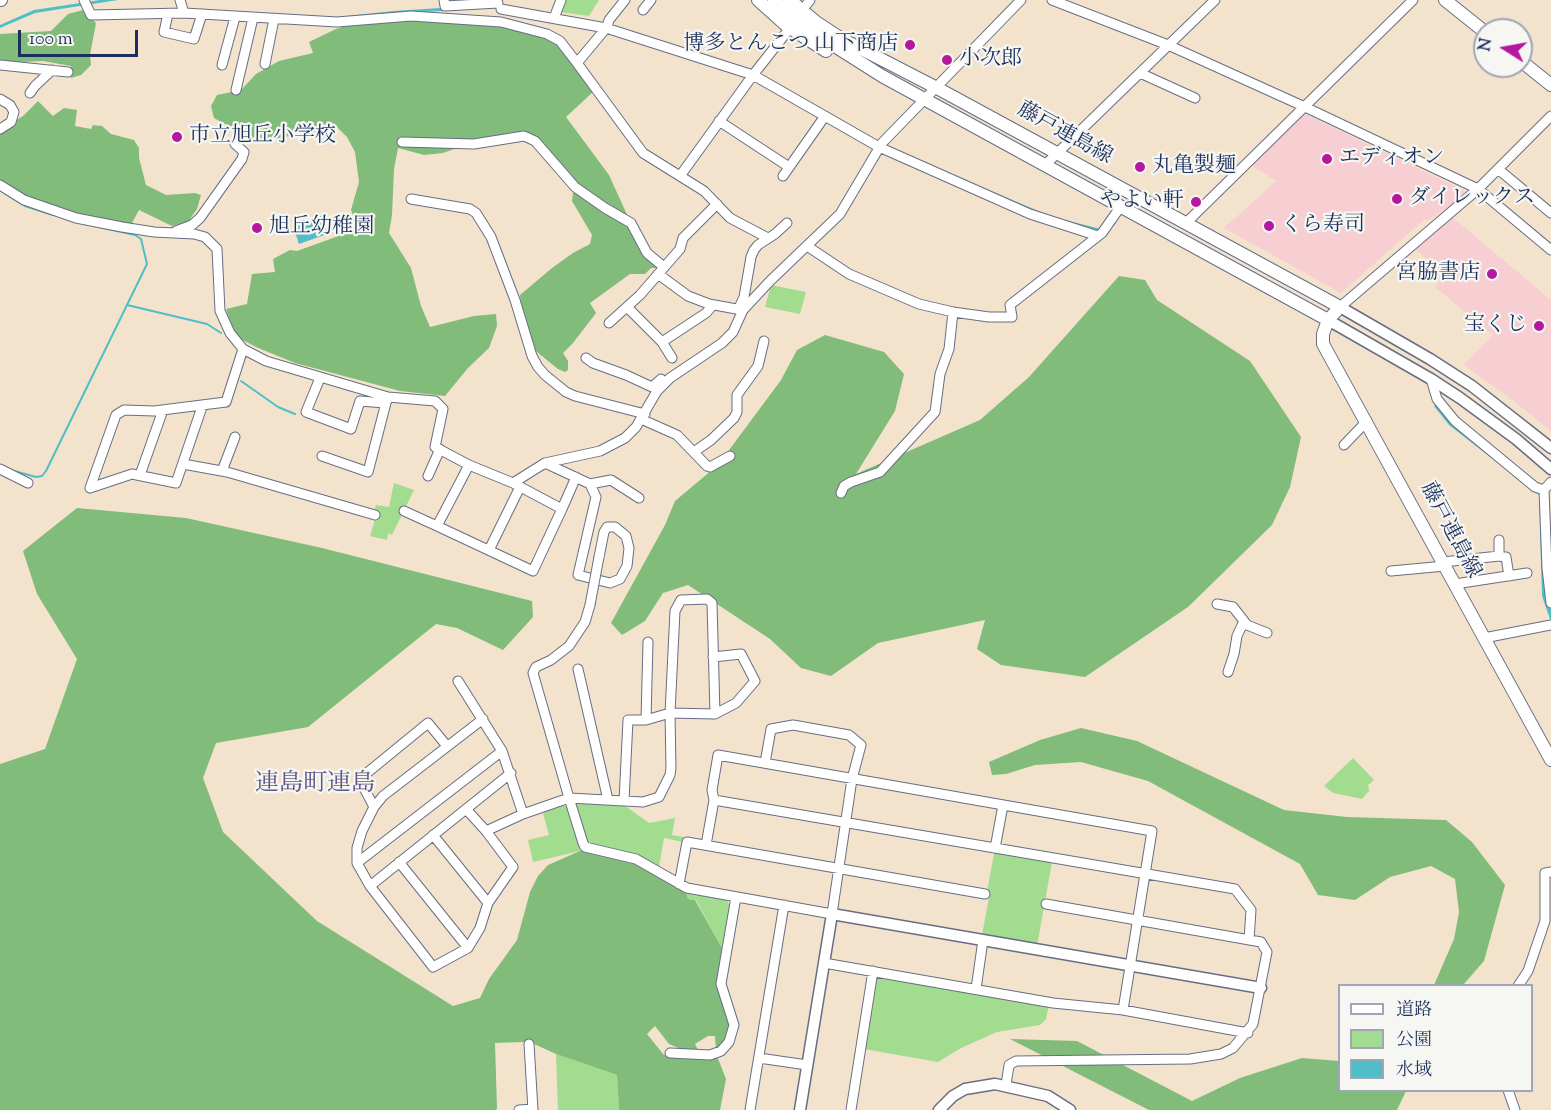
<!DOCTYPE html>
<html>
<head>
<meta charset="utf-8">
<style>
	body { margin:0 }
	#map { position:relative; width:1551px; height:1110px; overflow:hidden; background:#f3e3cc; font-family:"Sorts Mill Goudy","Noto Serif JP",serif }
	canvas { display:block }
	.legend { position:absolute; left:1338px; top:984px; width:195px; height:108px; box-sizing:border-box; background:#f6f6f2; border:2px solid #9ea6b7; margin:0; padding:8px 10px; list-style:none; font-size:18px; color:#1b2f5e }
	.legend li { display:flex; align-items:center; gap:12px; height:30px }
	.legend b { width:30px; border:2px solid #9ea6b7 }
	.north { position:absolute; left:1473px; top:18px; width:60px; height:60px; box-sizing:border-box; background:#f6f6f2; border:2px solid #9ea6b7; border-radius:50%; rotate:281deg; font-size:16px; font-weight:700; line-height:24px; text-align:center; color:#1b2f5e }
	.north::after { content:''; display:block; margin:auto; width:21px; height:27px; background:#b5179e; clip-path:polygon(50% 0,100% 100%,50% 72%,0 100%) }
	.scale { position:absolute; left:18px; top:30px; width:120px; height:27px; box-sizing:border-box; border:3px solid #1b2f5e; border-top:0; padding-left:8px; font-size:18px; line-height:21px; white-space:nowrap; color:#1b2f5e; -webkit-text-stroke:4px #f6f6f2; paint-order:stroke }
</style>
</head>
<body>
<div id="map">
<canvas width="1551" height="1110"></canvas>
<ul class="legend">
<li><b style="height:8px;background:#fff"></b>道路</li>
<li><b style="height:16px;background:#a2dc8f"></b>公園</li>
<li><b style="height:16px;background:#50bec8"></b>水域</li>
</ul>
<div class="north">N</div>
<div class="scale">100 m</div>
</div>
<script>
const ctx = document.querySelector('canvas').getContext('2d');
ctx.lineJoin = 'round';
function paint(path, color) { ctx.fillStyle = color; ctx.fill(path, 'evenodd'); }
const shape = rows => new Path2D(rows.map(r => 'M' + r).join(''));
function stroke(path, color, width, dash) { ctx.strokeStyle = color; ctx.lineWidth = width; ctx.lineCap = dash ? 'butt' : 'round'; ctx.setLineDash(dash || []); ctx.stroke(path); }
function drawText(font, color, halo, rows, align = 'center') {
  ctx.font = font + ' "Sorts Mill Goudy","Noto Serif JP",serif'; ctx.lineWidth = 4.5; ctx.setLineDash([]); ctx.textBaseline = 'middle'; ctx.strokeStyle = halo; ctx.fillStyle = color; for (const [text, x, y, turn = 0] of rows) {
    ctx.save(); ctx.translate(x, y); ctx.rotate((+turn || 0) * Math.PI / 180); ctx.textAlign = isNaN(turn) ? turn : align; if (halo) ctx.strokeText(text, 0, 0); ctx.fillText(text, 0, 0); ctx.restore();
  }
}
paint(shape([
	[1303,113,1469,193,1427,221,1425,219,1341,293,1224,228,1276,181,1249,164],
	[1451,216,1551,300,1551,431,1511,399,1464,365,1493,335,1435,287,1445,274,1416,250]
]), '#f7cfd3');
paint(shape([
	[565,0,599,0,589,16,560,12],
	[771,285,806,292,800,314,765,307],
	[394,483,414,490,392,535,388,533,387,540,370,536,377,513,374,512,376,505,389,507],
	[1353,758,1374,780,1368,785,1369,791,1362,799,1333,793,1324,786],
	[577,802,624,805,649,823,675,818,672,835,684,837,683,842,664,838,659,867,592,845,584,838,575,806],
	[561,805,567,807,580,851,533,862,528,840,549,835,543,813],
	[997,852,1052,862,1037,946,982,935,990,892,987,891,994,854],
	[686,892,726,899,730,906,722,948,696,900,688,899],
	[881,976,1049,1005,1046,1019,1040,1025,997,1032,961,1048,938,1062,864,1049,876,980],
	[556,1054,617,1075,619,1110,558,1110]
]), '#a2dc8f');
paint(shape([
	[83,10,96,23,90,55,91,65,81,75,71,78,71,66,43,61,21,62,0,61,0,34,51,31,68,14],
	[411,20,482,23,526,30,557,42,593,92,566,117,609,175,629,219,575,185,536,138,474,142,443,153,424,155,398,148,394,169,392,215,389,233,411,268,421,306,430,327,474,316,496,314,497,326,489,348,468,368,445,396,400,391,295,363,256,347,241,339,232,327,226,309,247,304,252,274,275,272,273,259,290,250,297,251,358,229,351,210,359,182,355,152,347,137,337,127,264,141,255,136,250,141,241,132,241,126,234,129,214,118,211,106,217,95,241,90,256,74,279,61,313,53,309,42,336,29,354,23],
	[38,101,53,116,64,108,77,110,75,126,91,129,93,125,102,126,111,134,134,140,139,148,139,158,146,185,166,195,195,193,201,195,197,209,188,222,172,226,139,210,131,225,77,215,25,197,0,182,0,131,23,116],
	[577,191,629,224,661,267,658,268,651,268,645,274,630,274,590,303,596,313,573,343,563,353,568,361,568,370,565,372,558,369,532,348,521,306,520,295,552,268,573,253,590,244,592,235,572,201,573,193],
	[1119,276,1145,280,1157,300,1250,361,1301,437,1290,487,1272,525,1188,607,1085,677,1001,665,977,649,985,620,878,643,831,676,801,668,770,639,688,585,663,593,645,621,622,635,611,623,665,525,675,501,718,465,781,380,797,350,825,335,884,352,904,374,895,411,856,474,980,420,1029,377],
	[77,508,186,518,322,548,532,601,533,617,503,650,457,628,436,624,308,727,216,743,203,778,223,832,317,921,453,1006,480,998,489,979,517,940,530,892,538,876,548,865,580,851,625,860,642,866,686,892,688,899,695,900,722,948,716,986,730,1021,726,1038,720,1047,716,1050,715,1036,708,1036,695,1044,699,1052,685,1051,669,1044,655,1026,647,1034,664,1055,707,1058,717,1056,726,1079,720,1110,619,1110,617,1075,556,1054,532,1043,524,1042,495,1043,497,1109,495,1110,0,1110,0,764,45,749,77,659,37,594,23,551],
	[1081,728,1137,741,1284,810,1347,817,1446,820,1472,842,1505,885,1484,961,1463,985,1434,985,1454,939,1459,912,1455,879,1431,866,1390,877,1355,900,1318,895,1300,864,1148,781,1081,762,1035,765,1006,774,992,775,989,762,1040,740],
	[1010,1039,1077,1041,1192,1101,1240,1078,1302,1058,1339,1061,1340,1090,1406,1091,1397,1110,1149,1110]
]), '#81bc7a');
paint(shape([
	[100,0,118,0,35,13,0,28,0,25,34,10],
	[501,4,609,24,757,72,883,144,1012,200,1053,217,1101,229,1114,222,1116,223,1105,233,1052,219,882,146,756,75,651,40,497,8,370,15,336,19,186,11,186,9,337,17,394,11],
	[321,216,327,234,299,244,293,226],
	[1437,403,1542,493,1547,597,1551,609,1551,622,1542,596,1539,495,1449,425,1434,406]
]), '#50bec8');
stroke(shape([
	[1,191,25,206,53,215],
	[127,305,207,324,221,333],
	[241,381,278,407,295,414],
	[11,470,36,477,42,476,46,471,147,264,141,239,135,235,99,227]
]), '#50bec8', 2);
const minor = shape([
	[84,0,91,15,184,13,337,22,411,16,501,22,547,34,560,41,577,63],
	[180,0,184,13],
	[444,0,445,6,498,3],
	[625,0,609,20,607,27,577,63,643,153,704,191,730,218,768,238],
	[1052,0,1168,45,1305,107,1478,189,1551,250],
	[807,4,810,0],
	[501,9,606,28,753,75,879,147,1030,214,1098,236],
	[643,10,651,0],
	[168,14,164,32,194,39,202,14],
	[554,18,561,0],
	[265,64,274,19],
	[0,65,68,72],
	[222,65,235,17],
	[1140,73,1195,98],
	[236,90,253,18],
	[30,93,35,86,52,70],
	[0,99,10,105,14,112,11,122,0,129],
	[719,121,789,167],
	[402,142,474,144,524,136,535,141,575,187,605,208,631,223,647,253,664,267],
	[1045,165,1215,0],
	[1498,169,1551,213],
	[680,176,753,75,790,28],
	[783,176,825,116],
	[0,185,24,200,76,218,122,227,154,232,194,234,205,237,217,249,220,311,230,333,243,349,266,361,388,397,435,401,443,409,435,447,469,465,513,483,562,509,533,571,437,526,469,465],
	[411,199,470,209,476,213,491,237,515,300,532,356,538,367,545,375,566,392,575,396,645,414],
	[1186,223,1413,0],
	[176,231,192,225,200,218,242,159,244,152,235,144],
	[807,246,849,274,919,304,953,312,989,317,1012,317,1010,305,1102,233,1121,206],
	[658,274,688,296,709,304,742,310],
	[627,307,662,342,672,358],
	[1340,307,1478,189,1551,116],
	[738,310,744,297,751,257,754,250,758,245,775,234,787,223],
	[609,323,640,295,680,249,683,238,717,204],
	[662,342,706,313,713,305],
	[586,358,593,363,626,375,652,387,661,379],
	[320,378,306,412,351,429,360,401,385,403],
	[1431,379,1437,399,1455,421,1535,487,1544,490],
	[202,407,176,483,132,474,90,488,116,415,124,410,154,411,226,402,243,349],
	[641,419,677,435,707,466,710,467,730,456],
	[1344,445,1367,421],
	[694,452,711,440,734,418,737,412,737,395,758,366,764,341],
	[322,456,368,472,387,399],
	[545,463,590,484,596,497,578,575,610,583,620,579,627,566,629,548,626,536,615,527,607,527,604,532,599,557],
	[183,464,227,472,375,515],
	[0,469,28,483],
	[222,471,235,437],
	[140,475,163,410],
	[428,476,440,449],
	[1551,482,1544,490,1547,568,1551,603],
	[513,483,545,463,600,451,625,438,636,427,657,391,670,378,722,343,733,332,743,310,770,281,840,214,882,143,1021,0],
	[590,484,611,480,639,498],
	[841,493,844,486,851,482,880,472,935,412,940,374,949,349,953,312],
	[562,509,576,477],
	[404,511,437,526],
	[1499,540,1499,556,1506,557,1509,576],
	[489,550,520,487],
	[1443,562,1499,556],
	[1391,571,1445,566],
	[1455,584,1527,573],
	[1217,604,1233,607,1247,625,1267,633],
	[590,605,585,622,569,646,551,660,536,667,533,673,569,798,583,843,585,847,636,859,687,888,832,914,852,779,861,745,849,735,793,725,771,729,765,763],
	[1484,638,1551,625],
	[578,669,608,800],
	[1228,672,1234,654,1237,636,1244,621],
	[458,681,502,751,523,814],
	[646,720,648,642],
	[714,800,1235,889,1251,910,1249,940],
	[624,801,628,720,646,720,670,713,715,714,736,703,755,681,741,654,713,657],
	[374,807,364,788,362,777,428,723,447,746],
	[466,809,486,831,513,867,488,903,480,928,468,948,433,967,370,886,357,863,357,848,362,831,374,807,383,796,483,719],
	[486,831,523,814,569,798,643,802,659,797,670,775,671,768,670,713,675,611,681,600,707,599,712,603,715,714],
	[433,835,488,903],
	[706,845,714,800,712,790,718,755,1152,831,1123,1010],
	[994,848,996,843,1003,805],
	[399,862,468,948],
	[357,863,502,751],
	[679,884,687,842,985,894],
	[370,886,511,773],
	[824,963,1053,1003,1123,1010,1248,1033],
	[1518,986,1528,971,1545,921,1545,873,1551,872],
	[976,989,983,940],
	[529,1044,533,1110],
	[670,1053,710,1055,721,1051,729,1042,734,1025,721,984,736,897],
	[759,1058,807,1065],
	[1006,1085,1009,1065,1016,1061,1190,1059,1221,1054,1233,1048,1253,1024,1267,952,1261,942,1046,904],
	[1508,1090,1515,1110],
	[519,1110,533,1109],
	[750,1110,784,905],
	[851,1110,873,971]
]);
const tertiary = shape([
	[1340,307,1430,359,1472,386,1551,448],
	[1328,320,1431,379,1460,398,1516,439,1551,469],
	[800,1110,832,914,1261,988],
	[939,1110,953,1096,965,1089,995,1084,1048,1096,1070,1110]
]);
const secondary = shape([
	[0,0,1,0],
	[758,0,787,26,826,51],
	[774,0,811,31,882,76,1328,320],
	[790,0,816,22,842,39,937,88,1340,307,1328,320,1323,334,1323,344,1551,760],
	[1445,0,1485,32],
	[1521,61,1551,85]
]);
stroke(minor, '#676e84', 11);
stroke(tertiary, '#676e84', 13);
stroke(secondary, '#676e84', 14);
stroke(minor, '#fff', 9);
stroke(tertiary, '#fff', 10);
stroke(secondary, '#fff', 12);
const minorBridge = shape([
	[590,605,599,557]
]);
stroke(minorBridge, '#676e84', 11, []);
stroke(minorBridge, '#fff', 9);
for (const [x, y, r, color] of [
	[910,45,6,"#b5179e"],
	[947,60,6,"#b5179e"],
	[177,137,6,"#b5179e"],
	[1327,159,6,"#b5179e"],
	[1140,167,6,"#b5179e"],
	[1397,199,6,"#b5179e"],
	[1196,202,6,"#b5179e"],
	[1269,226,6,"#b5179e"],
	[257,228,6,"#b5179e"],
	[1492,274,6,"#b5179e"],
	[1539,326,6,"#b5179e"]
]) { const dot = new Path2D(); dot.arc(x, y, r, 0, 2 * Math.PI); ctx.fillStyle = color; ctx.fill(dot); stroke(dot, '#f6f6f2', 2); }
drawText('21px', '#1b2f5e', '#f6f6f2', [
	["博多とんこつ 山下商店",898,45,"right"],
	["小次郎",959,60],
	["市立旭丘小学校",189,137],
	["エディオン",1339,159],
	["丸亀製麺",1152,167],
	["ダイレックス",1409,199],
	["やよい軒",1184,202,"right"],
	["くら寿司",1281,226],
	["旭丘幼稚園",269,228],
	["宮脇書店",1480,274,"right"],
	["宝くじ",1527,326,"right"]
], 'left');
drawText('21px', '#1b2f5e', '#f6f6f2', [
	["藤戸連島線",1064,135,29],
	["藤戸連島線",1449,531,62]
]);
drawText('24px', '#625686', '#f6f6f2', [
	["連島町連島",315,786]
]);
</script>
</body>
</html>
